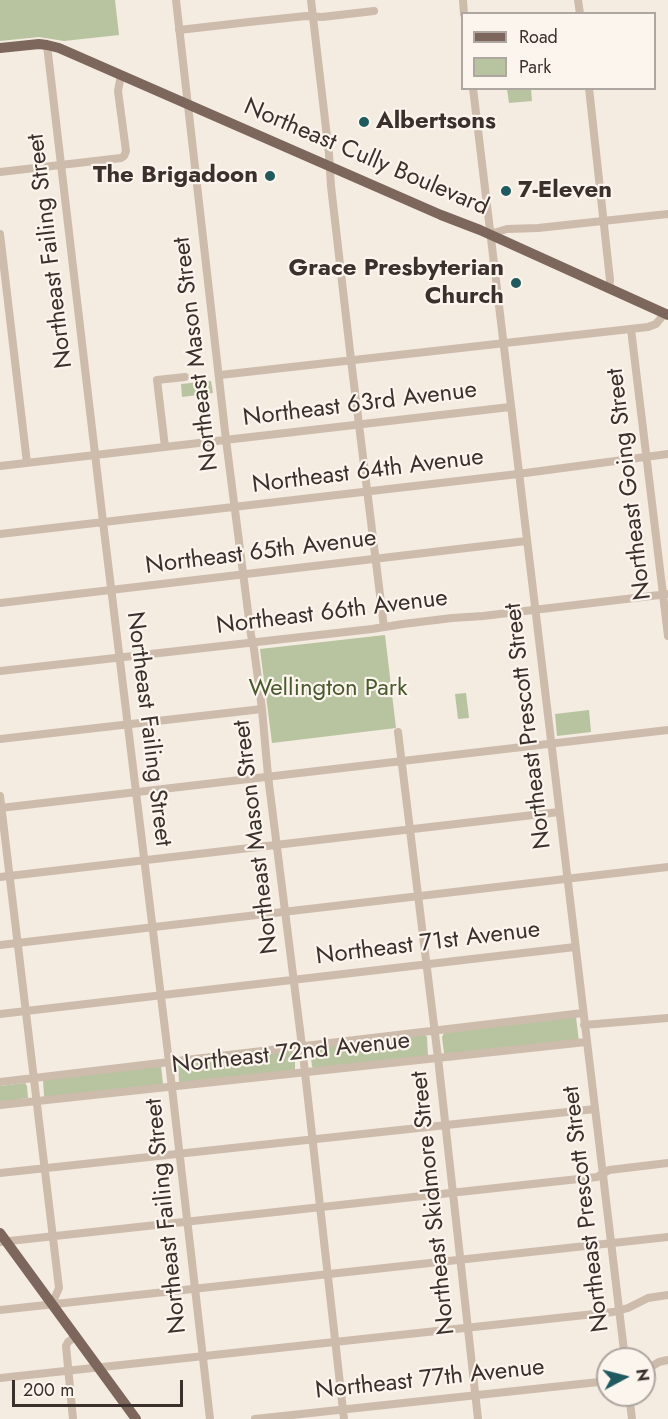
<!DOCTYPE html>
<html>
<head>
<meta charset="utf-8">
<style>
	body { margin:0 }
	#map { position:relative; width:668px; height:1419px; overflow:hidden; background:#f4ebe1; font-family:Jost,sans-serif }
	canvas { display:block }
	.legend { position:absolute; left:461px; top:12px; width:195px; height:78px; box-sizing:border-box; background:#fbf5ee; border:2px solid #aea6a0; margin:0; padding:8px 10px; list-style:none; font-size:18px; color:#3b302b }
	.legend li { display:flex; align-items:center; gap:12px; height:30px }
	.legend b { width:30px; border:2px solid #aea6a0 }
	.north { position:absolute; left:596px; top:1347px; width:60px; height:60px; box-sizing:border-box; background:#fbf5ee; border:2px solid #aea6a0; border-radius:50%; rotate:83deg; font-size:16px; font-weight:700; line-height:24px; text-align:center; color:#3b302b }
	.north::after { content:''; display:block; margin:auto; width:21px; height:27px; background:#1f5a5e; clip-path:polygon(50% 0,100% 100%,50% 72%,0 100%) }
	.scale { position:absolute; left:12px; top:1380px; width:171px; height:27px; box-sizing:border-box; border:3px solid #3b302b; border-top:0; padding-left:8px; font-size:18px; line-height:21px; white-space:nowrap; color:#3b302b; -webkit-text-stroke:4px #fbf5ee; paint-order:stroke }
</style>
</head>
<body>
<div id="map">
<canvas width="668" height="1419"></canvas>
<ul class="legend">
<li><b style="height:8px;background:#7d675c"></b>Road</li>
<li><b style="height:16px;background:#b8c4a0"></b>Park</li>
</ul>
<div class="north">N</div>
<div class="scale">200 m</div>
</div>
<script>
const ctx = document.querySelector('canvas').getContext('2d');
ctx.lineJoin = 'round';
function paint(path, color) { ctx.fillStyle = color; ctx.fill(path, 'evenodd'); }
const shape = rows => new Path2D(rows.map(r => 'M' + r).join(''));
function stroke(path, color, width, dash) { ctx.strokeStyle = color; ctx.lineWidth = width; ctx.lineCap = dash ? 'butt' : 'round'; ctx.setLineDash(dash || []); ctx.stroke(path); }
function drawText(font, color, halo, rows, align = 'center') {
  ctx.font = font + ' Jost,sans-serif'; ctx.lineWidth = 4.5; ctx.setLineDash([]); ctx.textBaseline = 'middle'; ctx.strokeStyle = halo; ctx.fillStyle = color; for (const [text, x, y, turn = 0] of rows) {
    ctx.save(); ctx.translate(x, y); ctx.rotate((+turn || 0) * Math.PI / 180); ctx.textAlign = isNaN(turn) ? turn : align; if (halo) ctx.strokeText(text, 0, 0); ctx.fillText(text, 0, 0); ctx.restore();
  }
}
paint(shape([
	[0,0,115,0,119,35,64,41,39,37,0,41],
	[507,89,531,89,532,101,509,103],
	[211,381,213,393,182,397,181,384],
	[385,635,396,728,272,743,260,649],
	[466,693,469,718,458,719,455,694],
	[589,710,591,732,557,736,555,714],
	[576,1017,579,1041,446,1054,444,1053,442,1037,444,1033],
	[425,1035,427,1037,428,1056,313,1068,312,1066,310,1050,311,1048],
	[293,1051,295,1054,295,1070,181,1083,179,1081,178,1066,179,1064],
	[161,1066,163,1084,45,1098,44,1096,43,1080],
	[25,1083,27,1086,28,1098,0,1102,0,1086]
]), '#b8c4a0');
stroke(shape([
	[176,0,226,440,251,635,254,649,262,709,268,776,302,1046,344,1419],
	[311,0,329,154,331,186,351,360,384,627],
	[463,0,464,14],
	[578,0,580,14],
	[179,30,249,22,306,16,322,17,374,11],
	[47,45,103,522,169,1062,210,1419],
	[473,88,625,1359],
	[589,88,610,280,609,289],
	[0,172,121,158,124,156,126,151,118,91,121,75],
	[0,234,27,463],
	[490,234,507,229,538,228,668,214],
	[631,329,668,636],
	[220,375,648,327,656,324,665,313],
	[165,447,157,380,185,377],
	[0,466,510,407],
	[0,534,518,474,668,454],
	[0,603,526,541],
	[0,671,372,629,403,624,452,618,483,616,668,594],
	[398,732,438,1058,478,1419],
	[0,739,262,709],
	[0,796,59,1288,52,1304],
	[0,808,668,730],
	[0,877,559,812],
	[0,945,668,867],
	[0,1014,575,947],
	[584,1025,668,1018],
	[0,1082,583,1013],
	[0,1105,586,1042],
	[0,1173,595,1109],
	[0,1242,597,1177,609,1170,668,1163],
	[0,1310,668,1237],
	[644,1371,659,1362,668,1360],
	[0,1378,613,1312,628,1308,648,1298,668,1295],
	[629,1395,632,1419],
	[73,1419,66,1346,68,1342,75,1337],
	[255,1419,608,1381]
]), '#cdbbac', 8);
stroke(shape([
	[0,48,39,44,47,45,59,48,441,215,480,230,668,315],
	[0,1233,136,1419]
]), '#7d675c', 10);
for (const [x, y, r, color] of [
	[364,122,6,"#1f5a5e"],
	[270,176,6,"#1f5a5e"],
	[506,191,6,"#1f5a5e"],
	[516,283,6,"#1f5a5e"]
]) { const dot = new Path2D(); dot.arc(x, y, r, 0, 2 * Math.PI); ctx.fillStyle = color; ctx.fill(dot); stroke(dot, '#fbf5ee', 2); }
drawText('bold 24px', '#3b302b', '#fbf5ee', [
	["Albertsons",376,122],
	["The Brigadoon",258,176,"right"],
	["7-Eleven",518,191],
	["Grace Presbyterian",504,269,"right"],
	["Church",504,297,"right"]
], 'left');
drawText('24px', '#3b302b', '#fbf5ee', [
	["Northeast Cully Boulevard",366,158,23],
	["Northeast Failing Street",51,251,-97],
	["Northeast Mason Street",197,354,-97],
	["Northeast 63rd Avenue",360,405,-7],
	["Northeast 64th Avenue",368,472,-7],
	["Northeast Going Street",630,484,-97],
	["Northeast 65th Avenue",261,553,-7],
	["Northeast 66th Avenue",332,613,-7],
	["Northeast Prescott Street",529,726,-97],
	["Northeast Failing Street",148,729,83],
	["Northeast Mason Street",257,837,-97],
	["Northeast 71st Avenue",428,944,-7],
	["Northeast 72nd Avenue",291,1054,-6],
	["Northeast Skidmore Street",434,1203,-96],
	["Northeast Prescott Street",587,1209,-97],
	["Northeast Failing Street",167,1216,-96],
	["Northeast 77th Avenue",430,1380,-6]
]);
drawText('24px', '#4a5a2e', '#fbf5ee', [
	["Wellington Park",328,689]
]);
</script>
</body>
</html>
